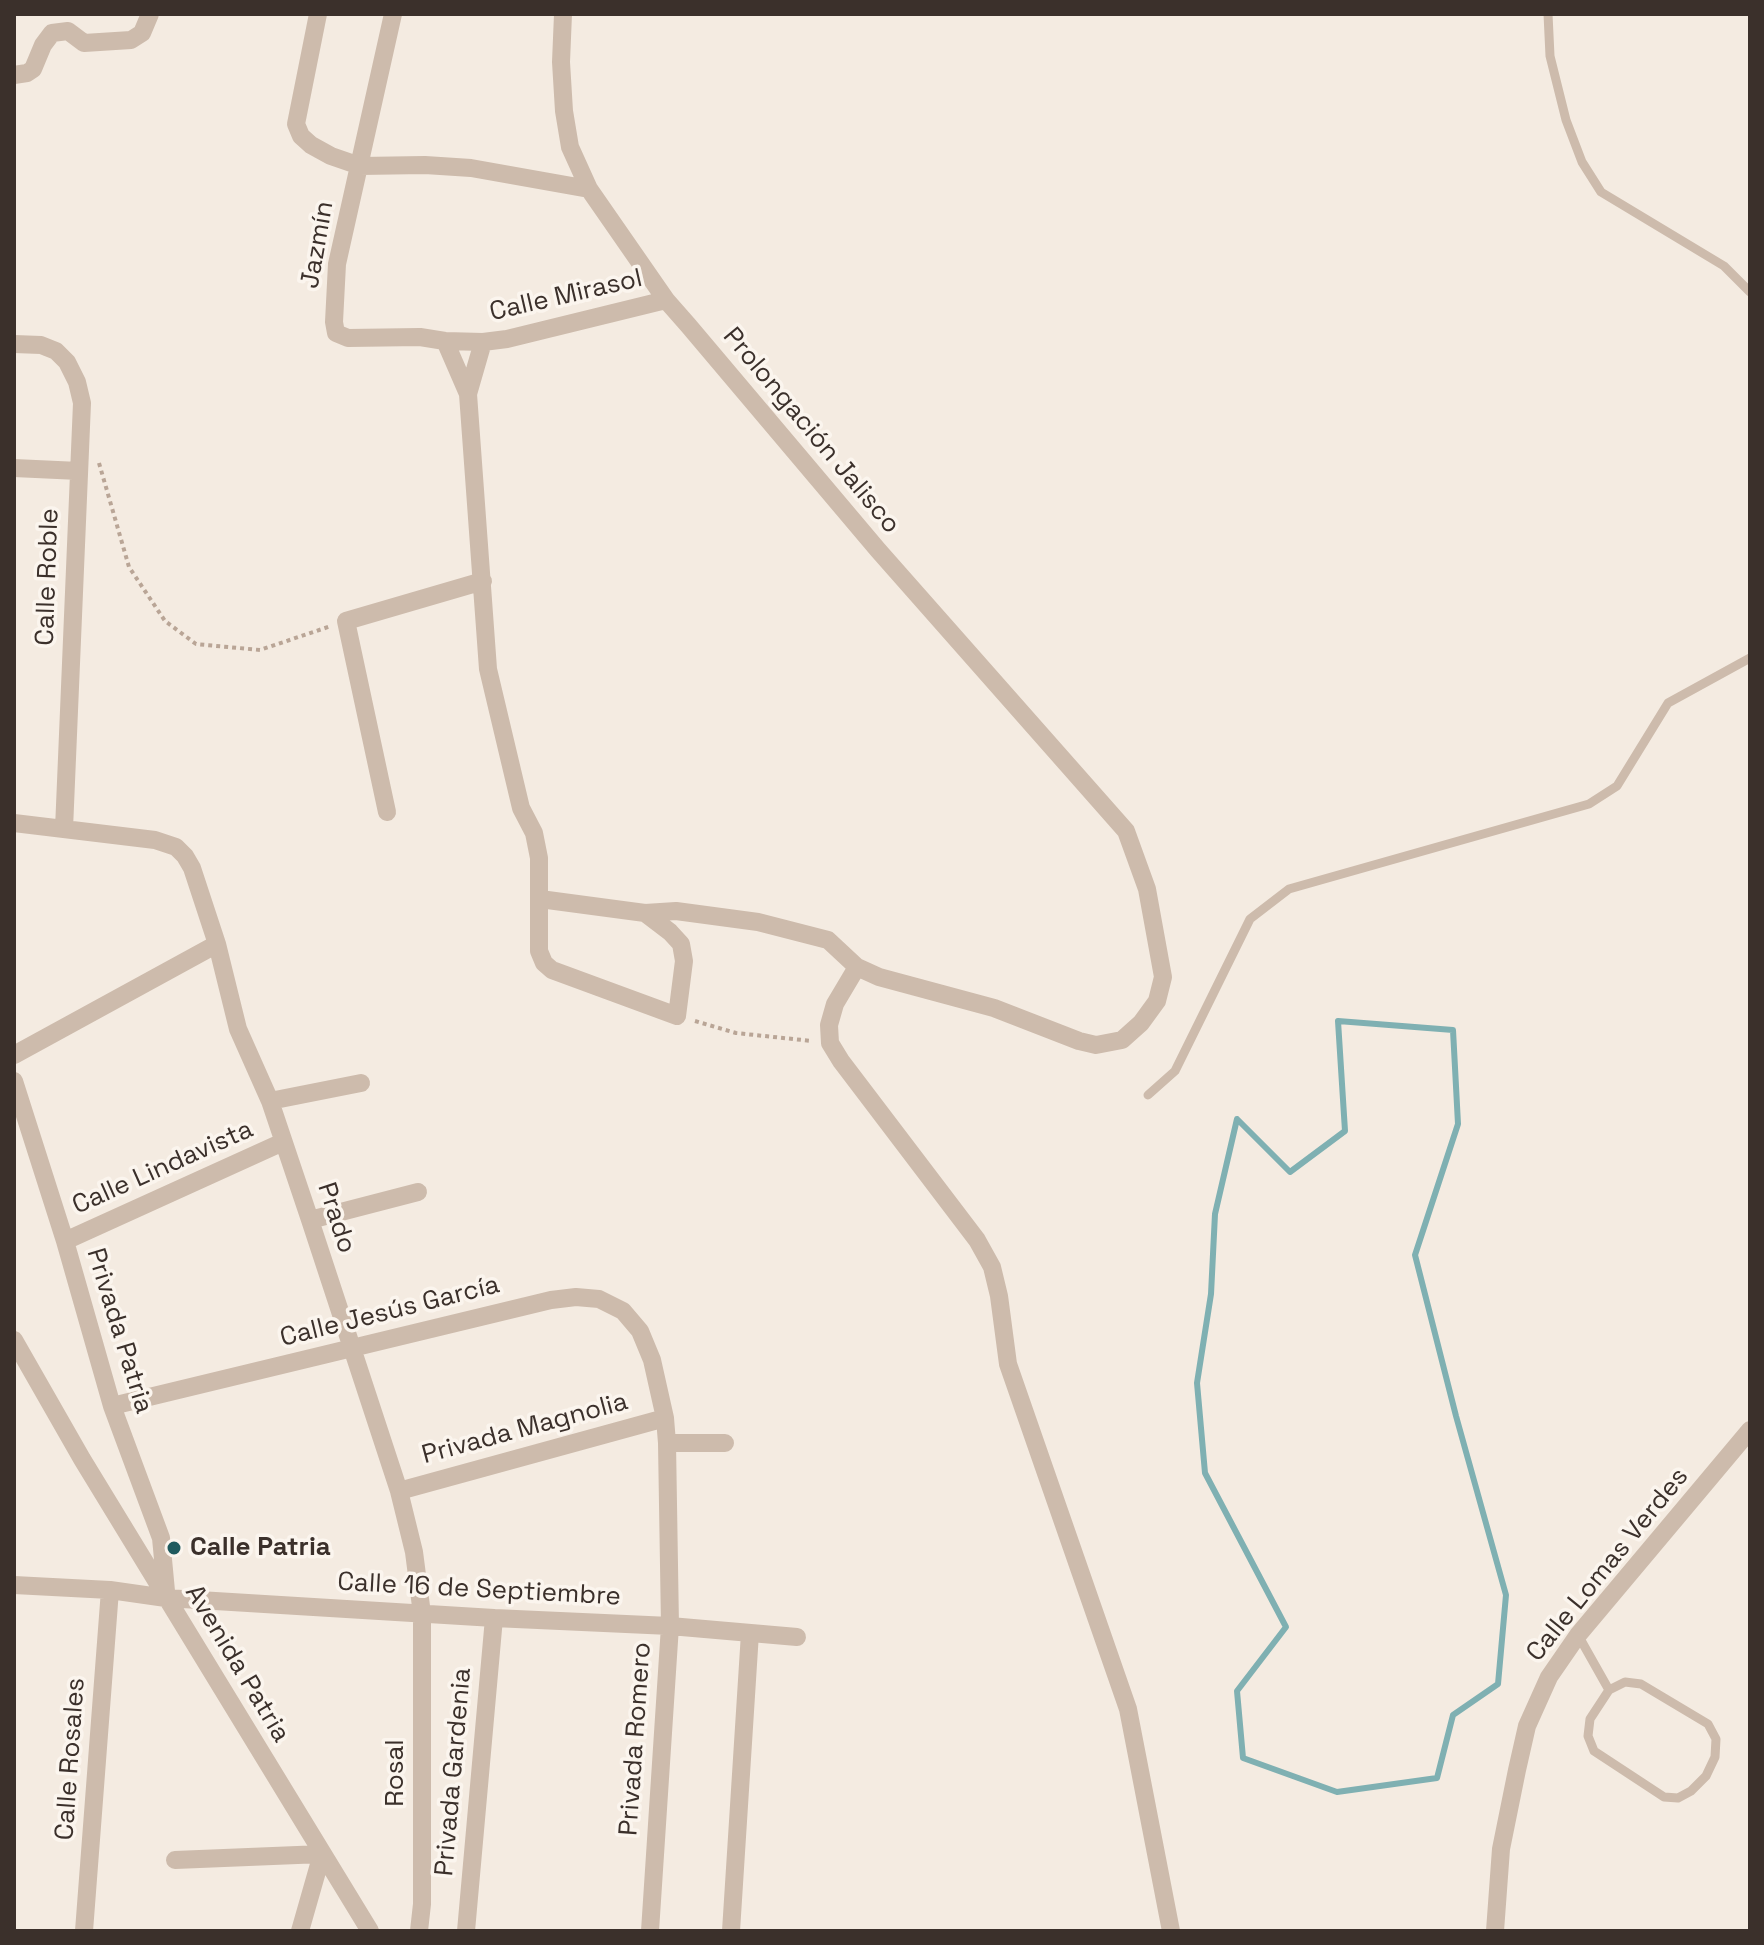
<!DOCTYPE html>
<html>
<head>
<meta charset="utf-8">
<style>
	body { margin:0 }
	#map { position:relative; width:1764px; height:1945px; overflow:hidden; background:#f4ebe1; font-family:"Space Grotesk",sans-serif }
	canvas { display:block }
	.frame { position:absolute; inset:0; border:16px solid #3b302b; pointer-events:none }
</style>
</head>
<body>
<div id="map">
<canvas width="1764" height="1945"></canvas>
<div class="frame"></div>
</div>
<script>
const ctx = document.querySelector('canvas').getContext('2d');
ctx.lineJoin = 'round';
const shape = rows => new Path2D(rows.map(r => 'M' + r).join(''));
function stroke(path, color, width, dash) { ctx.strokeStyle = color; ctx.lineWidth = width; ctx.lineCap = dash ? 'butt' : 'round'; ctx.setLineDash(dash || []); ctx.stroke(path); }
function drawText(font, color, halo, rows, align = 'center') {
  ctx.font = font + ' "Space Grotesk",sans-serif'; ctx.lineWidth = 7; ctx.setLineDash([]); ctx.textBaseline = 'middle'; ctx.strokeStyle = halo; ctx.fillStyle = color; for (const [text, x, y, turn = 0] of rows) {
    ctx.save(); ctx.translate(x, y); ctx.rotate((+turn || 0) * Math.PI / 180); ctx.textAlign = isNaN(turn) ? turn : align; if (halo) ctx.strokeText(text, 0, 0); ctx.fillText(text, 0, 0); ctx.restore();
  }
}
stroke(shape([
	[1338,1021,1453,1030,1458,1124,1415,1255,1456,1416,1506,1595,1498,1684,1453,1715,1437,1778,1337,1792,1243,1758,1237,1691,1286,1627,1205,1473,1197,1383,1211,1294,1215,1214,1237,1119,1290,1172,1345,1131,1338,1021]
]), '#7fb0b2', 6);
stroke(shape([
	[99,463,129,567,165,621,196,644,260,650,331,626],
	[695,1021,736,1033,812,1041]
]), '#b9a596', 4, [4, 4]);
stroke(shape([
	[1548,14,1550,56,1566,120,1582,162,1601,192,1724,266,1750,292],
	[1148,1095,1175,1071,1250,919,1289,889,1589,804,1617,786,1668,703,1750,658],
	[1578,1635,1609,1690,1590,1719,1588,1736,1594,1751,1664,1797,1678,1798,1691,1791,1706,1776,1715,1757,1716,1739,1708,1724,1641,1684,1625,1682,1609,1690]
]), '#cdbbac', 9);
stroke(shape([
	[318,14,296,124,301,136,311,145,331,156,360,166,425,165,471,168,589,189],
	[393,14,337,264,334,322,336,333,348,338,420,337,445,341,483,342,507,339,666,300],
	[563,14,561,62,564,111,570,147,589,189,666,300,688,325,878,550,1126,831,1147,889,1163,977,1157,1001,1141,1023,1122,1040,1096,1045,1079,1041,994,1008,879,977,857,967,835,1004,829,1025,830,1043,841,1061,977,1240,992,1267,999,1296,1008,1364,1128,1709,1171,1931],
	[14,75,27,73,33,69,43,45,52,33,68,31,84,43,131,40,142,33,150,14],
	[445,341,468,394,488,669,521,808,534,833,539,858,539,951,544,963,552,970,677,1016,684,961,681,944,670,932,645,913],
	[14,344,41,345,56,351,67,362,77,382,82,403,64,829],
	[468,394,483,342],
	[14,468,79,471],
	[387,812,346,621,483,581],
	[14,823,155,840,176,847,185,856,192,868,217,944,238,1029,270,1101,310,1220,399,1491,414,1552,422,1614,422,1904,419,1931],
	[540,899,645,913,676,911,758,922,828,940,857,967],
	[14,1055,217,944],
	[14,1081,65,1241,112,1406,161,1538,166,1591],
	[270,1101,361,1083],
	[310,1220,418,1192],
	[65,1241,283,1142],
	[14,1340,82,1459,370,1931],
	[112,1406,551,1300,576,1297,599,1299,623,1311,640,1331,652,1360,665,1418,667,1443,670,1626,650,1931],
	[667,1443,725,1443],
	[399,1491,665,1418],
	[14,1585,110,1590,166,1598,494,1618,670,1626,797,1637],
	[175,1860,322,1854,300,1931],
	[84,1931,110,1590],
	[466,1931,494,1618],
	[731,1931,750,1633],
	[1495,1931,1501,1849,1517,1770,1527,1726,1549,1677,1578,1635,1750,1430]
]), '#cdbbac', 18);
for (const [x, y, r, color] of [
	[174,1548,8,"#1f5a5e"]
]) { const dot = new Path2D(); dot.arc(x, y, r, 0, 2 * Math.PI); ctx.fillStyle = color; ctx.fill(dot); stroke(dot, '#fbf5ee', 3); }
drawText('26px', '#3b302b', '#fbf5ee', [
	["Jazmín",318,245,-80],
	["Calle Mirasol",566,296,-13],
	["Prolongación Jalisco",811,431,50],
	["Calle Roble",48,577,-88],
	["Calle Lindavista",163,1168,-24],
	["Prado",336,1218,72],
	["Calle Jesús García",390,1312,-14],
	["Privada Patria",119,1331,73],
	["Privada Magnolia",525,1429,-15],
	["Calle Lomas Verdes",1608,1565,-51],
	["Calle 16 de Septiembre",479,1590,3],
	["Avenida Patria",237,1664,59],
	["Privada Romero",636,1739,-86],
	["Calle Rosales",71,1759,-86],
	["Privada Gardenia",454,1772,-85],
	["Rosal",396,1773,-90]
]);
drawText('bold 26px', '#3b302b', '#fbf5ee', [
	["Calle Patria",190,1548]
], 'left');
</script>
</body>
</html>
